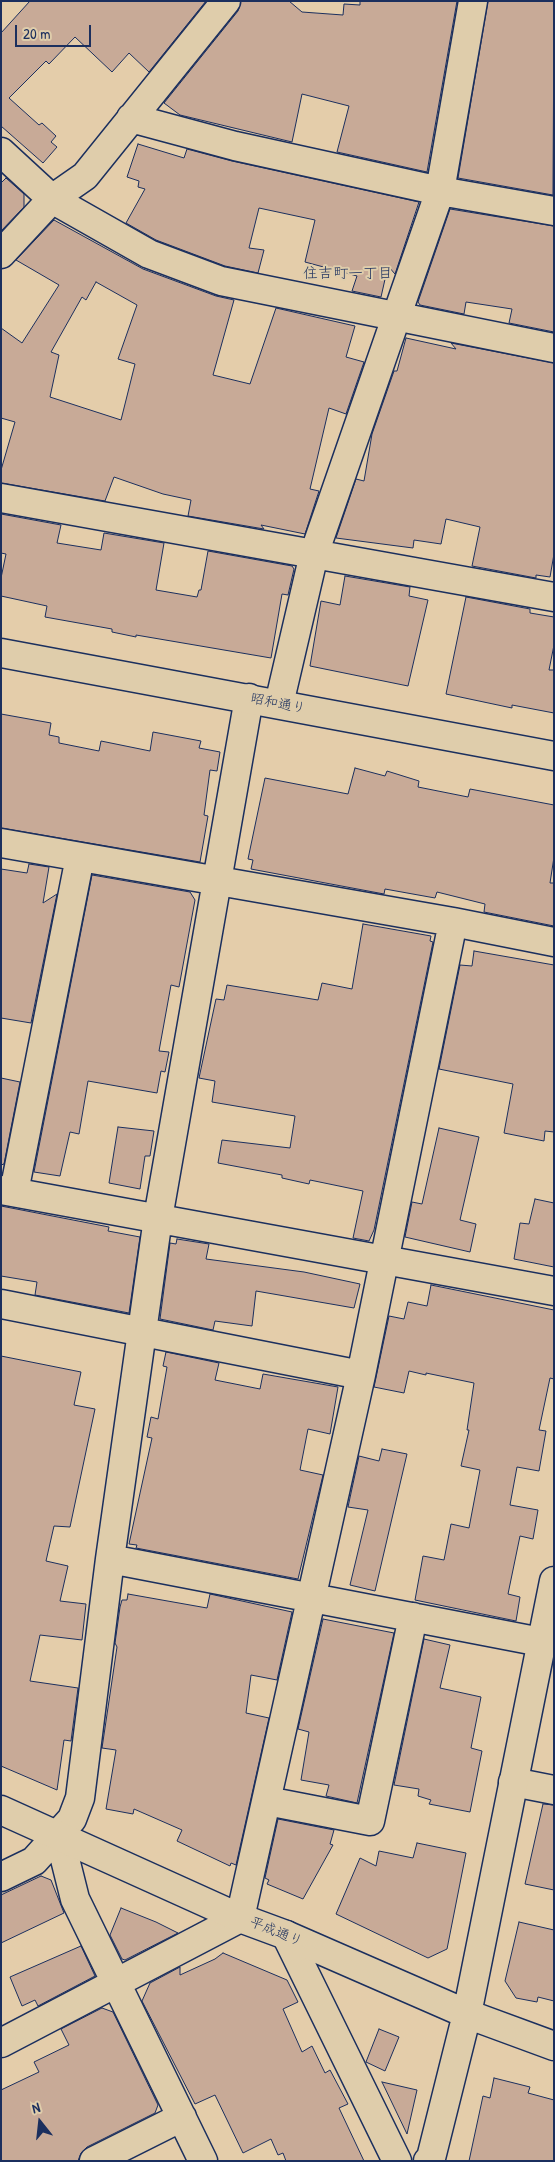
<!DOCTYPE html>
<html>
<head>
<meta charset="utf-8">
<style>
	body { margin:0 }
	#map { position:relative; width:555px; height:2162px; overflow:hidden; background:#e4cdaa; font-family:"Patrick Hand",sans-serif }
	canvas { display:block }
	.frame { position:absolute; inset:0; border:2px solid #1b2f5e; pointer-events:none }
	.north { position:absolute; left:15px; top:2097px; width:50px; height:50px; -webkit-text-stroke:4px #dfcdab; paint-order:stroke; rotate:344deg; font-size:14px; font-weight:700; line-height:20px; text-align:center; color:#1b2f5e }
	.north::after { content:''; display:block; margin:auto; width:18px; height:22px; background:#1b2f5e; clip-path:polygon(50% 0,100% 100%,50% 72%,0 100%) }
	.scale { position:absolute; left:15px; top:25px; width:76px; height:22px; box-sizing:border-box; border:2px solid #1b2f5e; border-top:0; padding-left:6px; font-size:15px; line-height:18px; white-space:nowrap; color:#1b2f5e; -webkit-text-stroke:4px #dfcdab; paint-order:stroke }
</style>
</head>
<body>
<div id="map">
<canvas width="555" height="2162"></canvas>
<div class="frame"></div>
<div class="north">N</div>
<div class="scale">20 m</div>
</div>
<script>
const ctx = document.querySelector('canvas').getContext('2d');
ctx.lineJoin = 'round';
function paint(path, color) { ctx.fillStyle = color; ctx.fill(path, 'evenodd'); }
const shape = rows => new Path2D(rows.map(r => 'M' + r).join(''));
function stroke(path, color, width, dash) { ctx.strokeStyle = color; ctx.lineWidth = width; ctx.lineCap = dash ? 'butt' : 'round'; ctx.setLineDash(dash || []); ctx.stroke(path); }
function drawText(font, color, halo, rows, align = 'center') {
  ctx.font = font + ' "Patrick Hand","Klee One",sans-serif'; ctx.lineWidth = 4; ctx.setLineDash([]); ctx.textBaseline = 'middle'; ctx.strokeStyle = halo; ctx.fillStyle = color; for (const [text, x, y, turn = 0] of rows) {
    ctx.save(); ctx.translate(x, y); ctx.rotate((+turn || 0) * Math.PI / 180); ctx.textAlign = isNaN(turn) ? turn : align; if (halo) ctx.strokeText(text, 0, 0); ctx.fillText(text, 0, 0); ctx.restore();
  }
}
const building = shape([
	[30,1,206,1,149,72,129,53,112,72,75,37,49,64,46,61,9,98,39,125,42,123,56,136,51,142,57,147,43,163,1,126,1,33,30,1],
	[241,1,289,1,302,12,343,15,344,4,360,5,360,1,457,1,427,172,337,152,349,106,302,94,292,142,180,115,164,103,238,11,241,1],
	[488,1,554,1,553,195,458,178,488,1],
	[138,144,184,158,187,149,232,161,419,202,395,274,388,266,381,297,352,291,357,276,305,262,315,220,259,208,249,248,264,250,258,273,225,266,156,240,126,223,145,189,138,187,139,181,127,177,138,144],
	[6,178,24,194,24,207,1,231,1,183,6,178],
	[450,209,554,226,554,332,509,323,512,309,466,302,464,314,420,305,418,302,450,209],
	[54,220,143,269,216,296,234,300,213,375,250,384,276,308,355,326,346,357,364,362,346,414,329,408,310,489,319,491,305,534,261,525,264,529,188,516,191,500,163,494,114,477,105,501,1,483,1,470,15,422,1,418,1,328,22,343,59,285,16,260,54,220],
	[96,282,137,305,118,359,135,364,121,420,50,397,59,355,51,352,82,297,86,300,96,282],
	[406,338,456,349,451,343,554,363,554,554,550,577,536,575,536,578,472,566,480,527,446,519,441,544,414,540,413,548,336,538,356,479,364,481,372,434,394,371,397,371,406,338],
	[1,514,61,525,57,543,101,550,104,533,164,543,156,590,197,597,199,590,201,590,208,551,292,566,294,569,288,595,282,594,271,658,136,635,136,637,112,632,112,629,45,617,47,606,1,596,1,578,6,554,1,553,1,514],
	[345,576,410,587,409,596,428,600,408,686,310,666,321,601,340,605,345,576],
	[466,597,530,609,530,613,554,617,554,645,549,670,554,670,554,713,512,705,512,708,446,694,466,597],
	[1,714,51,723,49,735,59,737,59,743,99,751,101,741,150,751,153,732,201,741,199,748,220,752,217,771,210,770,204,815,208,816,200,862,1,828,1,714],
	[355,768,385,776,387,771,419,781,418,787,468,797,470,789,554,805,554,857,550,883,554,883,554,926,484,912,485,904,437,892,435,898,385,889,384,894,251,869,253,860,248,859,265,778,348,794,355,768],
	[29,864,49,867,43,903,57,894,31,1023,1,1018,1,869,27,873,29,864],
	[92,875,190,892,195,900,179,987,171,985,159,1051,169,1052,165,1072,161,1071,157,1093,88,1081,79,1134,70,1132,60,1176,34,1172,92,875],
	[363,924,431,936,430,941,433,942,374,1230,369,1241,353,1238,363,1191,310,1180,309,1184,282,1178,282,1175,218,1163,222,1140,290,1148,295,1116,212,1102,215,1081,199,1078,216,999,224,1000,227,985,318,1000,322,983,352,989,363,924],
	[474,951,554,965,554,1132,545,1131,544,1141,504,1133,513,1084,439,1069,460,965,472,966,474,951],
	[1,1078,20,1082,4,1164,1,1165,1,1078],
	[118,1127,154,1131,150,1156,145,1156,140,1189,109,1183,118,1127],
	[439,1128,479,1137,460,1220,476,1224,470,1252,405,1237,412,1202,422,1204,439,1128],
	[535,1199,554,1203,554,1267,514,1259,520,1223,529,1224,535,1199],
	[1,1206,109,1227,108,1231,140,1237,129,1313,35,1295,37,1282,1,1276,1,1206],
	[177,1239,209,1244,206,1259,304,1272,360,1284,354,1308,256,1291,252,1326,215,1321,213,1330,160,1319,170,1243,176,1244,177,1239],
	[431,1285,554,1310,554,1379,550,1378,539,1430,546,1431,539,1471,517,1467,510,1505,538,1510,533,1539,520,1536,508,1594,520,1597,516,1621,415,1600,423,1556,444,1560,451,1524,469,1528,480,1470,461,1466,469,1430,467,1430,474,1383,426,1373,426,1375,409,1371,404,1393,374,1387,389,1316,404,1319,408,1302,427,1306,431,1285],
	[166,1352,219,1363,215,1380,260,1389,263,1374,338,1387,330,1434,308,1429,300,1470,323,1475,298,1579,136,1548,137,1545,129,1544,152,1438,147,1437,151,1417,158,1419,167,1367,163,1366,166,1352],
	[1,1356,81,1372,74,1405,95,1409,70,1527,54,1526,46,1561,68,1566,60,1601,86,1604,82,1640,40,1635,30,1681,78,1688,71,1741,64,1740,57,1790,1,1766,1,1356],
	[382,1449,407,1454,375,1591,350,1585,368,1510,348,1507,359,1456,379,1461,382,1449],
	[128,1594,207,1608,210,1594,292,1612,277,1680,251,1675,246,1713,269,1718,236,1865,231,1863,230,1866,177,1841,182,1830,134,1809,133,1814,106,1809,116,1750,102,1748,117,1647,115,1643,120,1607,122,1600,127,1600,128,1594],
	[323,1619,394,1633,357,1803,326,1796,329,1785,301,1780,309,1732,298,1729,323,1619],
	[424,1639,450,1645,440,1688,481,1697,471,1748,482,1751,470,1812,429,1804,431,1800,418,1796,419,1789,394,1785,424,1639],
	[543,1804,554,1805,554,1890,525,1884,543,1804],
	[278,1819,334,1830,330,1844,333,1845,303,1899,267,1884,269,1880,265,1878,278,1819],
	[417,1843,466,1853,447,1949,428,1958,336,1914,360,1858,376,1866,379,1851,413,1858,417,1843],
	[41,1876,51,1880,64,1913,1,1943,1,1895,41,1876],
	[121,1908,156,1922,178,1933,125,1960,122,1959,110,1935,121,1908],
	[519,1922,554,1930,554,2001,538,1997,537,2002,516,1998,505,1981,519,1922],
	[81,1946,95,1976,38,2006,35,2000,22,2006,10,1977,81,1946],
	[223,1953,287,1980,298,2002,283,2009,302,2052,312,2046,325,2073,330,2070,348,2104,339,2108,364,2161,286,2161,283,2153,278,2155,271,2139,243,2153,215,2095,195,2104,142,2001,150,1983,180,1967,180,1975,215,1959,223,1953],
	[102,2008,113,2012,158,2105,155,2113,87,2147,81,2153,78,2161,1,2161,1,2090,39,2072,34,2062,69,2045,61,2029,102,2008],
	[379,2029,399,2037,385,2071,366,2062,379,2029],
	[494,2078,530,2087,528,2093,554,2100,554,2161,469,2161,483,2096,490,2098,494,2078],
	[382,2082,417,2090,407,2134,382,2082]
]);
paint(building, '#c8aa97');
stroke(building, '#1b2f5e', 1);
const minor = shape([
	[131,118,235,146,440,191,554,211],
	[1,152,52,199,149,254,221,281,554,348],
	[1,254,52,199,85,176,226,1],
	[1,498,554,597],
	[279,704,314,554,440,191,473,1],
	[1,843,453,922,554,942],
	[1,1190,554,1291],
	[14,1192,80,857],
	[1,1304,361,1375],
	[110,1559,541,1642],
	[513,1782,554,1790],
	[267,1801,370,1821,413,1617],
	[59,1835,75,1899,203,2161],
	[1,1877,34,1861,72,1819,80,1798,110,1559,158,1218,249,698],
	[286,1935,397,2161],
	[1,2043,240,1918,361,1375,453,922],
	[94,2161,182,2117]
]);
const tertiary = shape([
	[1,1810,240,1918,286,1935,467,2014,554,2046],
	[428,2161,431,2158,467,2014,554,1581]
]);
const trunk = shape([
	[1,653,554,756]
]);
stroke(minor, '#1b2f5e', 31);
stroke(tertiary, '#1b2f5e', 31);
stroke(trunk, '#1b2f5e', 31);
stroke(minor, '#dfcdab', 28);
stroke(tertiary, '#dfcdab', 28);
stroke(trunk, '#dfcdab', 28);
drawText('14px', '#1b2f5e', '#dfcdab', [
	["昭和通り",278,704,11],
	["平成通り",276,1932,22]
]);
drawText('15px', '#1b2f5e', '#dfcdab', [
	["住吉町一丁目",348,274]
]);
</script>
</body>
</html>
